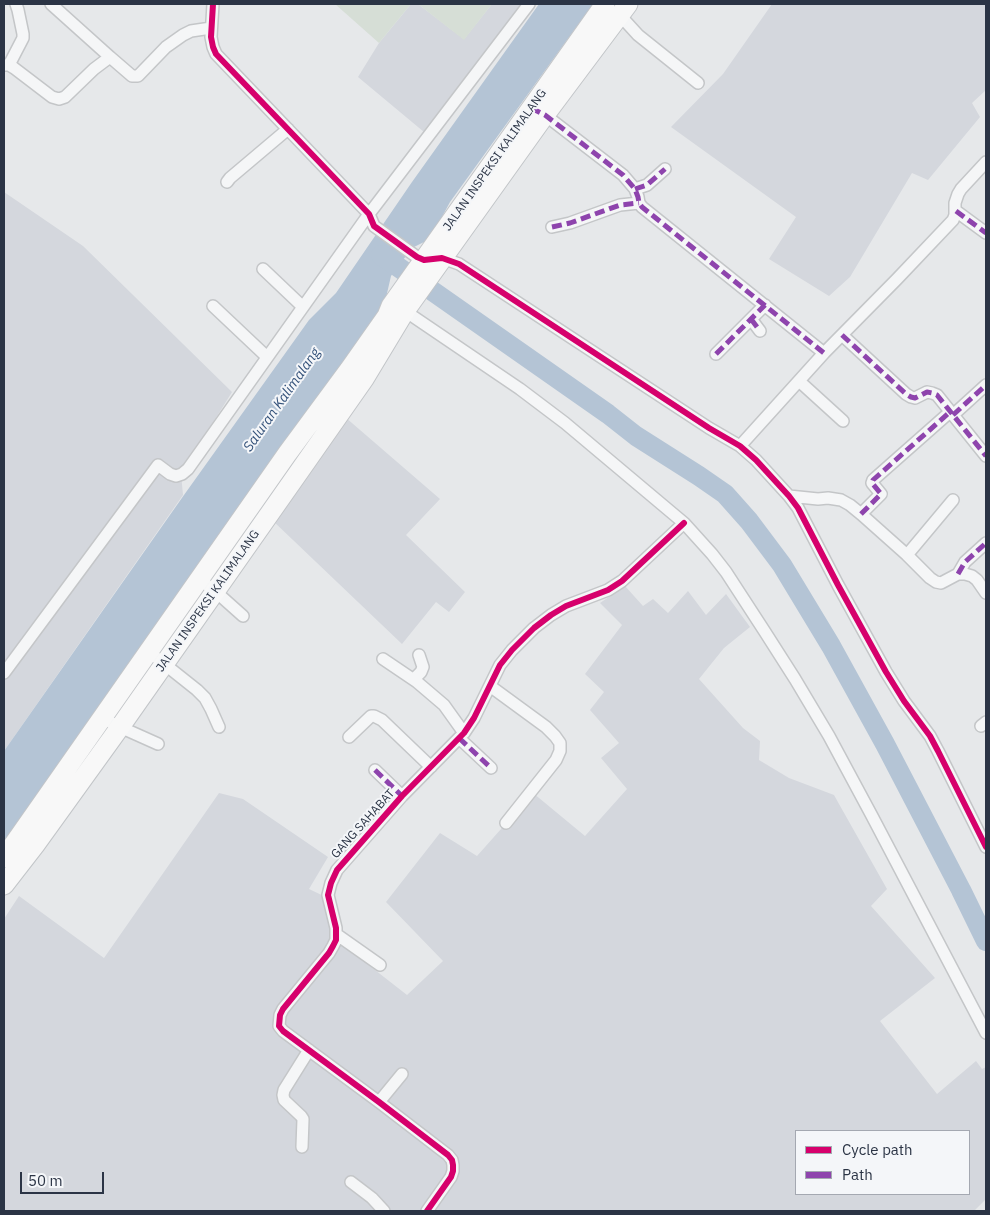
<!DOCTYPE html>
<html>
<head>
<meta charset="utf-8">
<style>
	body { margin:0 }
	#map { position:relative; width:990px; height:1215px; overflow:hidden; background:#e6e8ea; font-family:"IBM Plex Sans",sans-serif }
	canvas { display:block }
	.frame { position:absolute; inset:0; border:5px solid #2b3445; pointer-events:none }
	.legend { position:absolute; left:795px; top:1130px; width:175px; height:65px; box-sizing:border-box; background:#f4f6f9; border:1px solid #a4a8b1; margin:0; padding:6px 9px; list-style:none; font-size:15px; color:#2b3445 }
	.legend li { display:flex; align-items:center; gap:10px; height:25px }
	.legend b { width:25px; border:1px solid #a4a8b1 }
	.scale { position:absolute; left:20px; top:1172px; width:84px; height:22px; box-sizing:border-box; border:2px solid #2b3445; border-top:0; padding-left:6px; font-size:15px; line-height:18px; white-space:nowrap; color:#2b3445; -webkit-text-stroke:4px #f4f6f9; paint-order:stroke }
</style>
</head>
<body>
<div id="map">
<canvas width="990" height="1215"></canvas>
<div class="frame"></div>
<ul class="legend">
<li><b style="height:6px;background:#d6006c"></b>Cycle path</li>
<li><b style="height:6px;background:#8e44ad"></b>Path</li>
</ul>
<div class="scale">50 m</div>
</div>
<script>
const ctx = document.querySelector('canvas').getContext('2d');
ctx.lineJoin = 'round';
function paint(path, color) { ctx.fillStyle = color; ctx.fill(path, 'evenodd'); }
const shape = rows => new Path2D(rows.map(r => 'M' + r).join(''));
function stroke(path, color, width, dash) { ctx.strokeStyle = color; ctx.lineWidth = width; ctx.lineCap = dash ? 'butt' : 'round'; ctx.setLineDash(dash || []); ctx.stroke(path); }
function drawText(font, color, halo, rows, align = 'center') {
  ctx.font = font + ' "IBM Plex Sans",sans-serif'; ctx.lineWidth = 4; ctx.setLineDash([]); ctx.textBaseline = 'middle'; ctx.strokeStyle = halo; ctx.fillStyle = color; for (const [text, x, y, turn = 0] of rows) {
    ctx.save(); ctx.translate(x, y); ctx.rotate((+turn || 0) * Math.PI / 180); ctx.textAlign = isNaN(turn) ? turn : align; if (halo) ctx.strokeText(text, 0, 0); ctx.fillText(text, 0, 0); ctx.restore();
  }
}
paint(shape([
	[411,4,418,4,464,39,492,4,523,4,430,137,358,77,379,43],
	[772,4,986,4,986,90,972,103,980,117,928,180,912,173,850,277,829,296,769,259,796,217,671,127,723,74],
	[4,192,83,246,232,392,181,474,183,495,4,751],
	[345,417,440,499,406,535,465,592,449,612,436,602,402,644,272,520],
	[625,586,643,606,653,599,668,613,688,591,706,615,726,594,750,627,724,648,699,679,743,728,760,741,759,760,789,778,834,795,839,804,887,889,871,906,935,978,880,1021,937,1094,976,1061,982,1069,986,1067,986,1199,974,1211,4,1211,4,919,19,896,104,958,219,793,243,799,328,857,309,889,332,900,343,945,407,995,443,961,386,902,440,833,477,856,533,793,585,836,627,789,601,758,619,743,590,710,604,692,585,674,622,625,600,603],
	[796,1131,969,1131,969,1194,796,1194]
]), '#d4d7dd');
paint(shape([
	[335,4,411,4,379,43],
	[418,4,492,4,464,40]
]), '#d6ded6');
paint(shape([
	[539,4,593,4,450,202,430,239,412,248,391,276,385,302,4,842,4,751,184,495,309,320,336,293,412,182]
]), '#b4c4d5');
stroke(shape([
	[381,255,608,414,636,436,699,476,725,494,749,521,782,565,831,646,885,744,961,890,986,941]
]), '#b4c4d5', 20);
const minor = shape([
	[51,4,110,57],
	[213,4,211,37,213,47,216,54,369,214,374,226,417,257,424,260,442,258,459,264,709,428,740,446,756,460,789,496,798,508,838,585,886,672,904,701,930,736,938,751,986,847],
	[617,12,638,35,698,83],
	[4,65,9,65,14,68,52,97,59,99,65,97,94,69,110,57,132,76,138,76,166,47,183,35,191,31,211,28],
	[9,65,23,38,23,34,18,10,16,4],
	[540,113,545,115,623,175,635,189,638,197,639,203,642,207,824,353],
	[227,182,230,178,288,129],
	[635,189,647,185,665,169],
	[956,211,986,233],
	[552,227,570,223,620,205,639,203],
	[263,269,303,307],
	[213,306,267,357],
	[399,309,405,311,520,389,565,423,684,523,712,554,726,572,765,632,795,679,829,736,872,816,986,1033],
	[751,319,760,331],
	[842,335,906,394,911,397,915,398,927,392,932,393,937,395,986,456],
	[716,354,765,305],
	[799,381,843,421],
	[953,415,986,385],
	[740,446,824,353,897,279,953,220,955,215,955,203,958,194,961,189,986,162],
	[789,496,818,499,828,498,841,500,850,505,861,514,907,555,930,578,936,582,941,583,958,574,965,574,972,576,977,580,986,593],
	[861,514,881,494,872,483,873,480,950,412],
	[907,555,953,500],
	[958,574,965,562,986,543],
	[199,579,215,591,243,616],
	[148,651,197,690,205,698,211,709,219,727],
	[383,659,417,682,444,705,464,733],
	[4,673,158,465,170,474,176,476,182,474,188,469,369,214,529,4],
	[414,679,421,672,423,667,419,655],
	[490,686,546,727,555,736,560,743,560,751,556,760,506,823],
	[102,718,120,727,158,744],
	[981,726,986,722],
	[349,737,371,716,374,716,382,720,431,767],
	[459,738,491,768],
	[375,770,402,796],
	[336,934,380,965],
	[379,1102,402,1074],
	[302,1147,303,1119,301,1116,284,1100,283,1095,284,1090,309,1050],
	[351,1182,372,1198,384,1211],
	[427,1211,451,1177,453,1171,453,1165,452,1160,448,1155,379,1102,283,1031,279,1026,280,1015,283,1009,329,953,333,946,336,940,336,928,328,895,331,883,337,870,402,796,464,733,474,718,500,665,512,650,534,628,551,615,566,606,608,590,622,581,684,523]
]);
const primary = shape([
	[394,314,405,311,545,115,628,4],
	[4,858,287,454,349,370,387,316,391,306,605,4],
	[4,885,35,845,120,727,301,469,364,379,405,311]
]);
stroke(minor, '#c4c6c8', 14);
stroke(primary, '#c2c5c8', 21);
stroke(minor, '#f5f6f7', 11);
stroke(primary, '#f8f8f8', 19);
stroke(shape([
	[531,108,545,115,623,175,635,189,638,197,639,203,642,207,824,353],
	[635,189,647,185,665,169],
	[956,211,986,233],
	[552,227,570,223,620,205,639,203],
	[751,319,760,331],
	[842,335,906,394,911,397,915,398,927,392,932,393,937,395,986,456],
	[716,354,765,305],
	[953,415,986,385],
	[861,514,881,494,872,483,873,480,950,412],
	[958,574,965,562,986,543],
	[459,738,491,768],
	[375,770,402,796]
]), '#8e44ad', 5, [10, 5]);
stroke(shape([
	[213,4,211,37,213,47,216,54,369,214,374,226,417,257,424,260,442,258,459,264,709,428,740,446,756,460,789,496,798,508,838,585,886,672,904,701,930,736,938,751,986,847],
	[427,1211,451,1177,453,1171,453,1165,452,1160,448,1155,379,1102,283,1031,279,1026,280,1015,283,1009,329,953,333,946,336,940,336,928,328,895,331,883,337,870,402,796,464,733,474,718,500,665,512,650,534,628,551,615,566,606,608,590,622,581,684,523]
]), '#d6006c', 6);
drawText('12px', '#2b3445', '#f4f6f9', [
	["JALAN INSPEKSI KALIMALANG",495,160,-55],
	["JALAN INSPEKSI KALIMALANG",208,601,-55],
	["GANG SAHABAT",363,824,-48]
]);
drawText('italic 14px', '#34527a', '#f4f6f9', [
	["Saluran Kalimalang",282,400,-55]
]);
</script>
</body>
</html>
